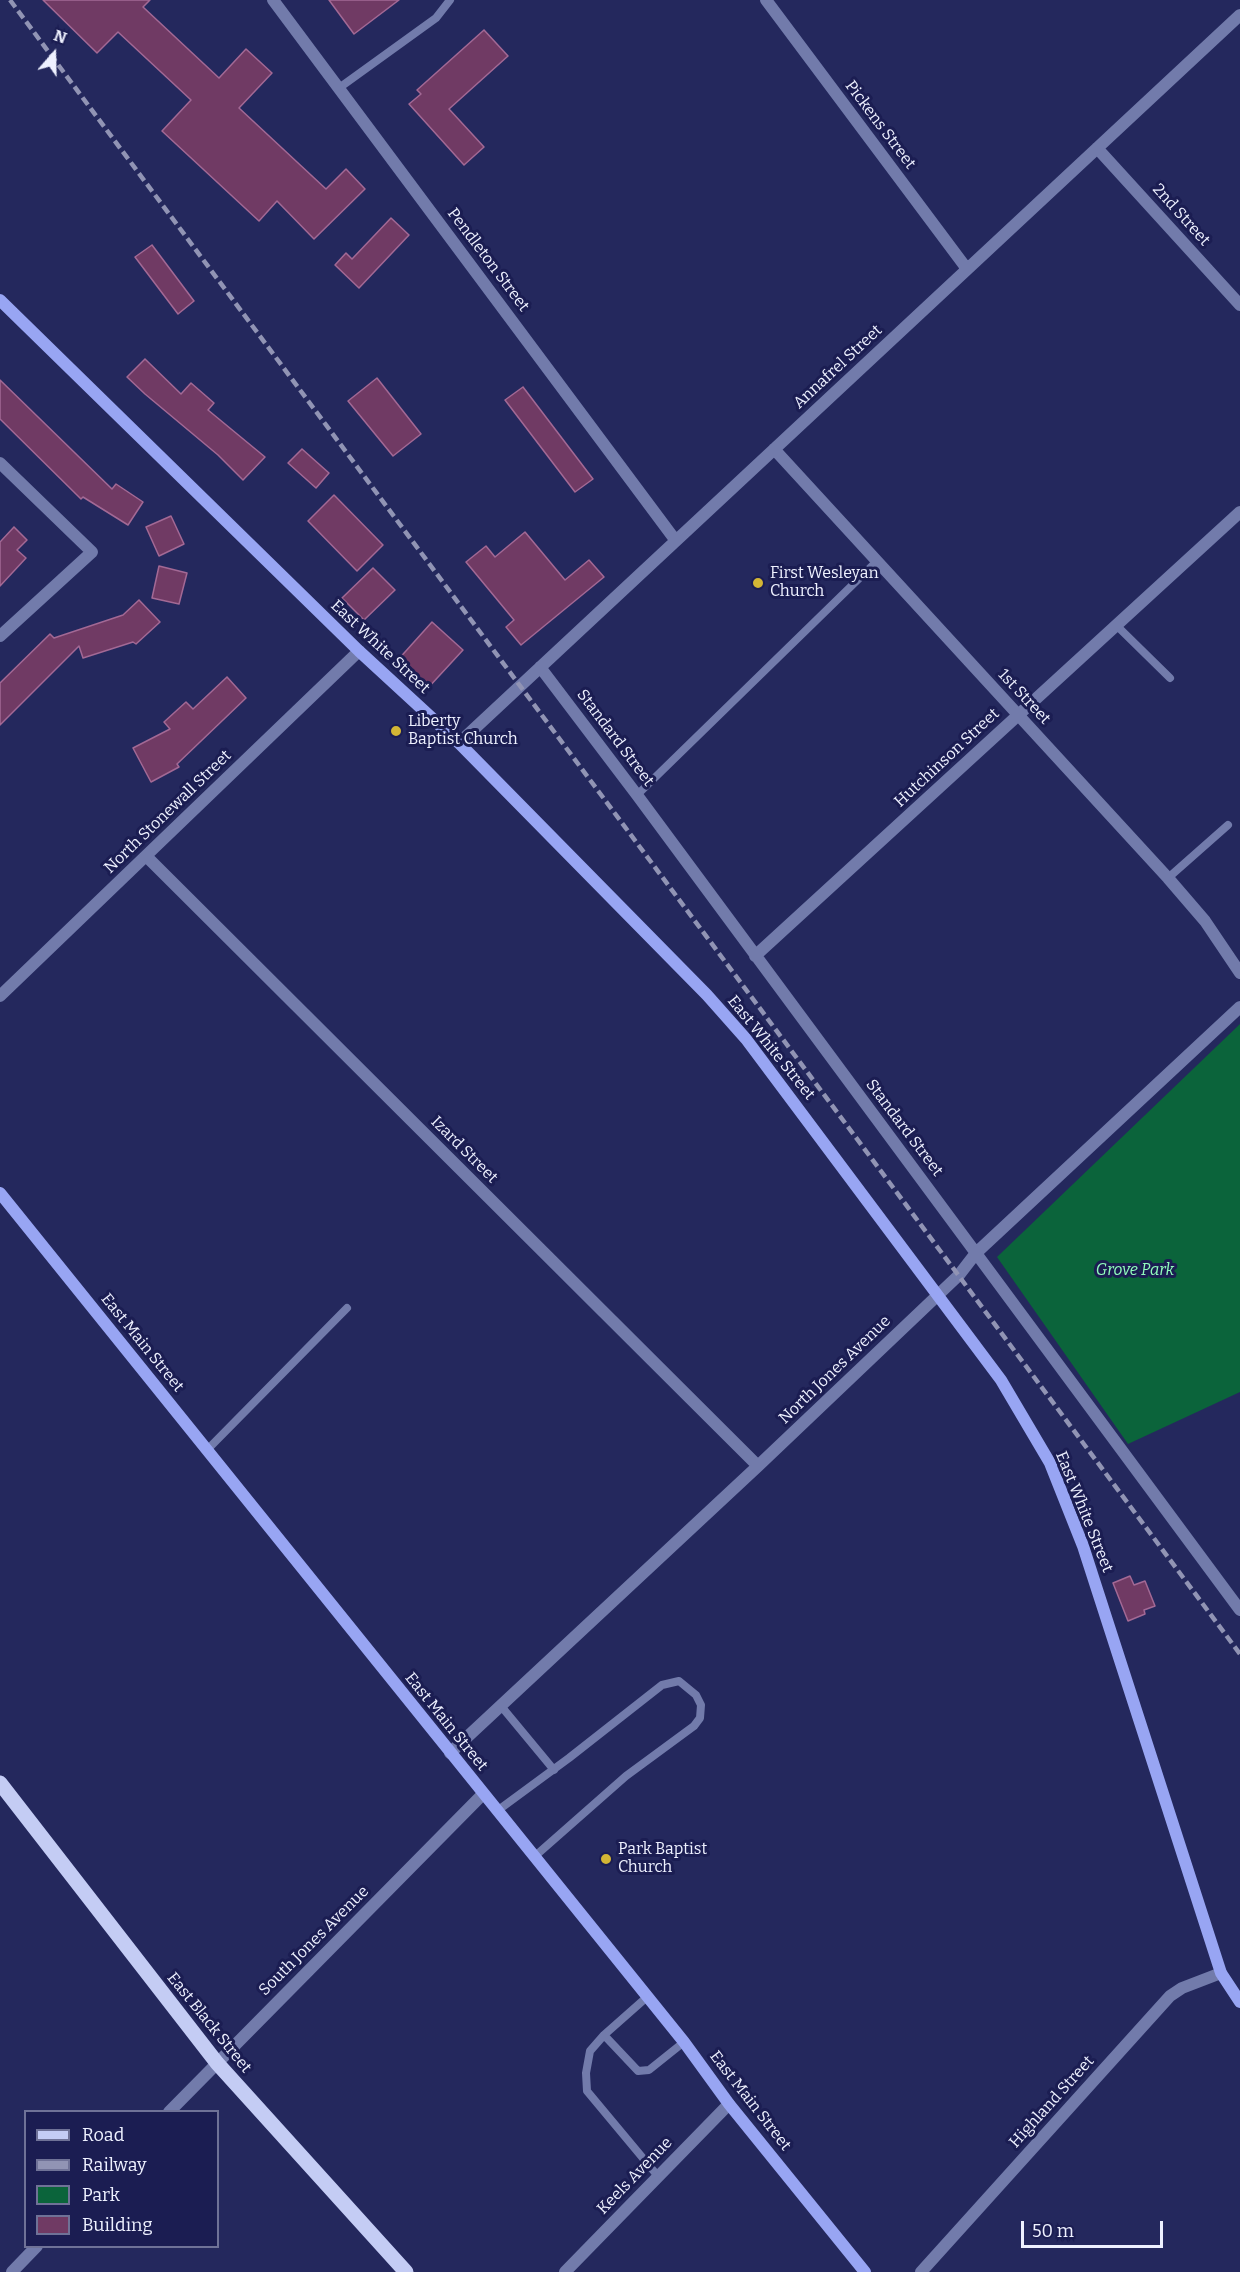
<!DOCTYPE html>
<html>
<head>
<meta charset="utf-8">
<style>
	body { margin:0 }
	#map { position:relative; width:1240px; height:2272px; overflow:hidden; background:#24285d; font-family:Bitter,serif }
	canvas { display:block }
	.legend { position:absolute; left:24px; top:2110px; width:195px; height:138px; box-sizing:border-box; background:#1b1d52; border:2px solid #6f7297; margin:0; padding:8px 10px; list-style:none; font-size:18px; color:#eef1ff }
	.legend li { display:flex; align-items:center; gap:12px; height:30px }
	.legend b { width:30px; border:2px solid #6f7297 }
	.north { position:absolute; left:24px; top:24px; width:60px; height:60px; -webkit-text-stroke:4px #1b1d52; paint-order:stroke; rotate:20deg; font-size:16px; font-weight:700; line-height:24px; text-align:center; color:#eef1ff }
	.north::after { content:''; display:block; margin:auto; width:21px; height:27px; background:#eef1ff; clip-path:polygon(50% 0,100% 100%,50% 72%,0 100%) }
	.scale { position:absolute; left:1021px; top:2221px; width:142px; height:27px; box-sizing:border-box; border:3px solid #eef1ff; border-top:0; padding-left:8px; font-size:18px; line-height:21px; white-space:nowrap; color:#eef1ff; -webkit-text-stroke:4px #1b1d52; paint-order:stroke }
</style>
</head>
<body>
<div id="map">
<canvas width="1240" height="2272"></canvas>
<ul class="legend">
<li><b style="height:8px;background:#c4ccf4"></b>Road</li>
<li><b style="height:8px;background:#9194b4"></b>Railway</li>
<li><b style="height:16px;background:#0b643b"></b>Park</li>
<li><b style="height:16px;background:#703a64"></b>Building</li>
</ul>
<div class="north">N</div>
<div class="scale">50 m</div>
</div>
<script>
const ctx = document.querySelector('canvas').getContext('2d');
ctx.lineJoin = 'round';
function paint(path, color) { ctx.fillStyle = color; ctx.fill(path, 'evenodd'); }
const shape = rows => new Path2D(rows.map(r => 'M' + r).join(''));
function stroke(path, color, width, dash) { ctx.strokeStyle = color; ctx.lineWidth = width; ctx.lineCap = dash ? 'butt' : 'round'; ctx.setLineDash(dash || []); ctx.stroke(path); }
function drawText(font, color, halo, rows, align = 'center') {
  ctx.font = font + ' Bitter,serif'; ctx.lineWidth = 6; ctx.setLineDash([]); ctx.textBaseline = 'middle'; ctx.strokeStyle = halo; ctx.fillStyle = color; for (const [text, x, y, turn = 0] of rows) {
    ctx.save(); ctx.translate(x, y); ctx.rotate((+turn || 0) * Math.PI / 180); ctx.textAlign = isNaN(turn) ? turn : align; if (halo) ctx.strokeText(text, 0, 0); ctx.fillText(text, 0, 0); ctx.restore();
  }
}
paint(shape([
	[1240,1024,1240,1392,1128,1444,997,1257]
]), '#0b643b');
const building = shape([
	[43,0,150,0,143,7,219,78,246,49,272,73,239,108,326,189,346,169,365,189,314,239,277,201,259,221,162,131,191,100,118,32,97,53,43,0],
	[329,0,399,0,354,34,329,0],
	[484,30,508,56,449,109,484,147,464,165,409,104,421,94,417,90,484,30],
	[391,218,409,235,359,288,335,265,346,253,352,259,391,218],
	[152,245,194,301,178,314,135,257,152,245],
	[145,359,181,394,191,383,214,403,208,410,265,457,243,480,218,455,145,394,127,377,145,359],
	[377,378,421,434,393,456,348,401,377,378],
	[0,380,112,489,116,484,143,502,128,525,83,497,81,499,0,419,0,380],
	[523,387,593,479,575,492,505,400,523,387],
	[302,449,329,473,316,488,288,463,302,449],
	[334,495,383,545,357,571,308,521,334,495],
	[171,516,184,544,159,556,146,527,171,516],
	[14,527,27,540,17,550,26,558,0,586,0,542,14,527],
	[525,532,565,580,589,560,604,577,521,645,506,627,514,620,466,562,486,546,495,557,525,532],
	[159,566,187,573,179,604,152,598,159,566],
	[373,568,395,590,364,620,342,598,373,568],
	[139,600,160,622,136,644,133,642,83,658,79,646,0,725,0,683,50,634,54,638,123,615,139,600],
	[432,622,463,650,427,689,396,662,432,622],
	[227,677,246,698,177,764,179,767,151,782,133,748,170,729,164,722,186,702,193,709,227,677],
	[1130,1576,1134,1585,1145,1581,1155,1606,1144,1610,1145,1614,1128,1621,1113,1583,1130,1576]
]);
paint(building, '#703a64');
stroke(building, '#a36995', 1.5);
stroke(shape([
	[339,88,436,18,450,0],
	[1116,625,1170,678],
	[637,795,876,562],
	[1168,878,1228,825],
	[207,1450,347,1308],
	[501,1706,554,1770],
	[497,1811,569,1758,662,1685,679,1681,696,1695,701,1705,700,1718,694,1726,626,1776,534,1857],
	[647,1997,604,2035,638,2071,649,2070,684,2042],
	[604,2035,590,2051,586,2073,587,2091,657,2175]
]), '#727bab', 8);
stroke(shape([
	[273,0,676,541],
	[766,0,967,269],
	[1097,148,1240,305],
	[774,449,1168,878,1205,921,1240,973],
	[0,463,92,552,0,636],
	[540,667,637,795,1240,1610],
	[459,743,1240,15],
	[146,856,758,1466],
	[755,956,1240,512],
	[0,996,359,651],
	[450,1753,758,1466,959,1275,976,1253,1240,1007],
	[169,2112,483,1794],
	[12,2272,37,2246],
	[565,2272,729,2104],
	[921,2272,1170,1996,1182,1988,1221,1973]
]), '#727bab', 12);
stroke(shape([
	[0,300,359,651,459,743,707,995,746,1039,1001,1380,1050,1463,1083,1546,1221,1973,1240,2002],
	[0,1193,684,2042,729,2104,865,2272]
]), '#98a5f3', 12);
stroke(shape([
	[0,1783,217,2063,406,2272]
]), '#c4ccf4', 15);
stroke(shape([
	[10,0,1240,1654]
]), '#9194b4', 4.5, [9, 4.5]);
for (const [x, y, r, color] of [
	[758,583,6,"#d3b635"],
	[396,731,6,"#d3b635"],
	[606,1859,6,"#d3b635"]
]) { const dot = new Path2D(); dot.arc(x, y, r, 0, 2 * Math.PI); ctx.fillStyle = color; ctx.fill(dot); stroke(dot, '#1b1d52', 2); }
drawText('16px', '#eef1ff', '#1b1d52', [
	["Pickens Street",880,125,53],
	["2nd Street",1181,215,48],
	["Pendleton Street",488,260,53],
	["Annafrel Street",838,367,-43],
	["East White Street",380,647,43],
	["1st Street",1024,697,47],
	["Standard Street",615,738,53],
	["Hutchinson Street",947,758,-43],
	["North Stonewall Street",168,812,-44],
	["East White Street",771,1048,51],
	["Standard Street",904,1128,53],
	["Izard Street",464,1150,45],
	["East Main Street",142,1343,51],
	["North Jones Avenue",835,1370,-44],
	["East White Street",1084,1512,68],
	["East Main Street",446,1722,51],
	["South Jones Avenue",314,1941,-45],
	["East Black Street",209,2023,51],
	["East Main Street",750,2101,52],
	["Highland Street",1052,2102,-48],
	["Keels Avenue",635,2176,-46]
]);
drawText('16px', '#eef1ff', '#1b1d52', [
	["First Wesleyan",770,574],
	["Church",770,592],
	["Liberty",408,722],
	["Baptist Church",408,740],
	["Park Baptist",618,1850],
	["Church",618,1868]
], 'left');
drawText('italic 16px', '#91fdbc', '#1b1d52', [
	["Grove Park",1135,1271]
]);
</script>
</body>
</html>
